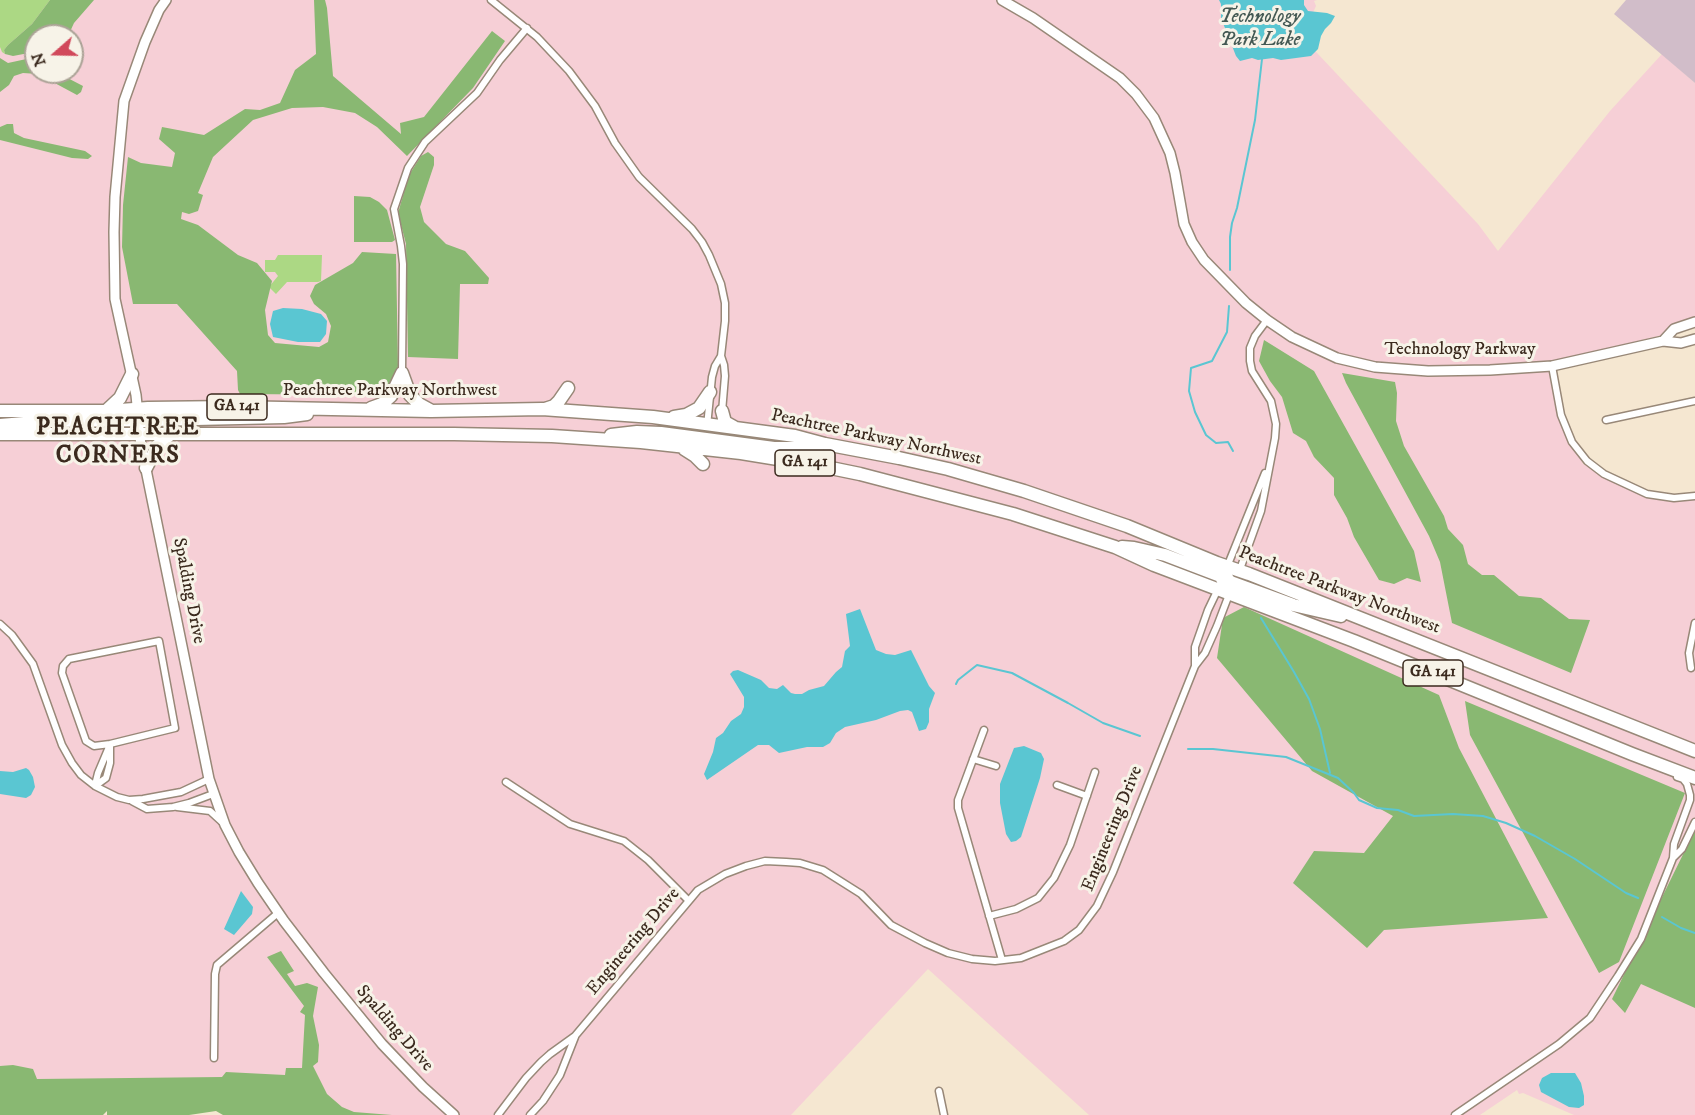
<!DOCTYPE html>
<html>
<head>
<meta charset="utf-8">
<style>
	body { margin:0 }
	#map { position:relative; width:1695px; height:1115px; overflow:hidden; background:#f5e7d1; font-family:"IM FELL DW Pica",serif }
	canvas { display:block }
	.north { position:absolute; left:24px; top:24px; width:60px; height:60px; box-sizing:border-box; background:#f7f3e8; border:2px solid #aca397; border-radius:50%; rotate:250deg; font-size:16px; font-weight:700; line-height:24px; text-align:center; color:#3b2a1e }
	.north::after { content:''; display:block; margin:auto; width:21px; height:27px; background:#d1495b; clip-path:polygon(50% 0,100% 100%,50% 72%,0 100%) }
</style>
</head>
<body>
<div id="map">
<canvas width="1695" height="1115"></canvas>
<div class="north">N</div>
</div>
<script>
const ctx = document.querySelector('canvas').getContext('2d');
ctx.lineJoin = 'round';
function paint(path, color) { ctx.fillStyle = color; ctx.fill(path, 'evenodd'); }
const shape = rows => new Path2D(rows.map(r => 'M' + r).join(''));
function stroke(path, color, width, dash) { ctx.strokeStyle = color; ctx.lineWidth = width; ctx.lineCap = dash ? 'butt' : 'round'; ctx.setLineDash(dash || []); ctx.stroke(path); }
function drawText(font, color, halo, rows, align = 'center') {
  ctx.font = font + ' "IM FELL DW Pica",serif'; ctx.lineWidth = 6; ctx.setLineDash([]); ctx.textBaseline = 'middle'; ctx.strokeStyle = halo; ctx.fillStyle = color; for (const [text, x, y, turn = 0] of rows) {
    ctx.save(); ctx.translate(x, y); ctx.rotate((+turn || 0) * Math.PI / 180); ctx.textAlign = isNaN(turn) ? turn : align; if (halo) ctx.strokeText(text, 0, 0); ctx.fillText(text, 0, 0); ctx.restore();
  }
}
paint(shape([
	[0,0,1317,0,1314,1,1316,6,1302,37,1478,224,1498,251,1610,111,1662,54,1695,83,1695,327,1549,363,1560,417,1583,464,1655,497,1695,495,1695,1115,1574,1115,1523,1093,1519,1094,1517,1090,1480,1115,1089,1115,928,969,791,1115,266,1115,252,1103,0,1100],
	[36,36,72,36,72,72,36,72]
]), '#f6cfd6');
paint(shape([
	[1626,0,1695,0,1695,83,1614,14]
]), '#d1bdc9');
paint(shape([
	[0,0,50,0,32,24,8,45,4,50,5,54,2,52,0,47],
	[278,255,322,255,321,281,318,282,287,282,276,294,269,287,278,276,275,272,265,272,265,260,275,260]
]), '#acd884');
paint(shape([
	[50,0,94,0,74,23,68,36,36,36,36,53,34,52,13,56,5,54,4,50,8,45,32,24],
	[314,0,325,0,327,8,333,76,401,134,400,123,424,117,492,31,505,41,473,88,407,156,377,127,355,113,323,107,292,108,253,120,213,157,198,193,203,195,198,211,189,214,182,212,181,219,198,225,238,255,257,263,272,281,265,310,268,335,275,343,319,347,328,342,331,326,326,314,314,304,310,296,315,285,353,263,362,252,396,254,398,366,395,384,381,395,240,394,238,390,237,371,177,304,133,304,122,247,123,205,128,157,141,163,172,167,175,153,159,139,162,127,204,135,245,109,260,110,280,103,295,70,316,54],
	[0,58,8,63,31,58,36,62,36,72,56,72,83,86,81,92,77,95,38,74,23,73,14,76,9,85,0,92],
	[7,124,13,124,14,133,24,138,85,151,92,156,88,159,72,158,0,140,0,127],
	[428,152,434,157,434,165,420,207,424,222,446,244,465,251,489,278,488,284,460,284,458,359,408,357,406,244,398,213,409,175,421,156],
	[354,196,370,197,379,202,387,210,395,240,392,242,354,242],
	[1264,340,1314,371,1414,551,1421,582,1407,578,1394,584,1379,580,1354,537,1347,518,1334,495,1334,478,1314,457,1306,441,1293,433,1282,397,1270,381,1259,361],
	[1342,373,1395,382,1397,393,1396,421,1404,446,1444,516,1448,529,1463,545,1468,564,1482,575,1494,575,1519,596,1541,598,1569,619,1590,620,1571,673,1452,623,1440,562,1429,536,1346,383],
	[1244,607,1439,695,1459,748,1548,918,1384,930,1367,948,1293,883,1314,851,1364,853,1393,816,1312,771,1217,658,1223,618],
	[1465,701,1685,793,1619,962,1599,973,1470,735],
	[1695,830,1695,1008,1641,984,1625,1013,1612,999],
	[281,951,294,971,287,974,295,986,307,983,318,987,313,1016,319,1045,318,1062,313,1066,327,1094,342,1107,354,1112,392,1115,223,1115,216,1111,189,1115,107,1115,107,1111,103,1115,0,1115,0,1066,13,1065,33,1069,37,1079,222,1077,226,1072,285,1075,286,1068,302,1068,305,1015,300,1012,304,1006,267,957]
]), '#89b872');
paint(shape([
	[1219,0,1304,0,1304,5,1308,11,1327,13,1335,16,1331,23,1325,29,1321,36,1318,49,1311,56,1281,60,1273,58,1258,60,1252,58,1240,61,1236,56,1221,18,1221,4],
	[283,308,302,309,321,314,327,321,326,334,320,342,298,342,273,337,270,324,273,311],
	[860,609,876,650,886,654,895,655,911,650,929,686,935,693,929,709,929,722,926,729,919,731,912,712,908,710,900,711,876,720,845,727,836,733,830,743,823,747,807,747,779,753,769,745,758,745,707,780,704,774,713,752,716,738,723,733,731,721,741,714,744,707,744,697,730,674,733,671,738,670,761,680,769,688,777,689,783,685,791,693,795,694,802,694,809,690,824,686,836,672,842,667,845,651,850,646,846,614],
	[1024,746,1041,753,1044,759,1040,778,1021,837,1016,841,1011,842,1006,834,1000,803,1000,784,1014,748],
	[26,768,29,770,33,777,35,787,31,795,26,798,0,794,0,771,13,772],
	[241,891,253,907,252,914,234,935,224,929],
	[1551,1073,1575,1073,1581,1083,1584,1096,1584,1105,1579,1108,1569,1107,1541,1092,1539,1085,1542,1078]
]), '#5ac6d2');
stroke(shape([
	[1230,270,1230,237,1232,223,1237,208,1255,120,1262,59],
	[1229,306,1227,332,1212,361,1191,368,1189,391,1195,412,1206,435,1216,443,1228,442,1233,451],
	[1261,618,1294,672,1309,699,1320,729,1330,773],
	[956,684,958,680,977,665,1012,673,1068,703,1103,723,1140,736],
	[1188,749,1213,749,1286,757,1338,778,1354,793,1359,800,1377,808,1398,810,1414,816,1453,814,1483,816,1506,823,1535,836,1575,859,1626,893,1638,898],
	[1662,917,1681,928,1695,933]
]), '#5ac6d2', 2);
const street = shape([
	[491,0,537,37,569,71,595,106,615,143,639,177,692,229,702,242,709,255,721,284,725,303,725,321,721,356,715,366,712,377,707,426],
	[721,356,724,365,725,376,722,412],
	[1552,366,1561,415,1572,442,1587,461,1604,474,1647,494,1674,498,1695,496],
	[402,373,403,264,401,246,394,209,408,168,425,142,477,93,500,60,527,28],
	[1606,420,1695,401],
	[1227,567,1265,473],
	[1239,572,1261,511,1275,438,1276,424,1271,401,1252,371,1250,361,1250,348,1255,336,1267,320],
	[0,624,12,635,33,664,62,745,72,763,81,775,95,786,117,797,129,800,143,799,181,792,209,779],
	[159,641,175,728,110,744,94,746,86,741,62,673,63,666,69,659,159,641],
	[1195,666,1195,647,1208,610,1219,587],
	[1691,668,1689,653,1695,623],
	[984,730,958,800,958,808,1002,960],
	[973,759,996,766],
	[506,782,570,824,624,841,648,860,688,900],
	[95,785,98,773,109,747],
	[1057,785,1087,796],
	[95,786,106,778,110,763,110,744],
	[132,801,147,809,173,807,189,803,213,794],
	[177,807,210,811,222,822],
	[1674,857,1682,849,1695,822],
	[989,916,1016,909,1038,898,1054,878,1070,845,1095,772],
	[214,1058,215,974,217,965,278,913],
	[939,1091,944,1115],
	[498,1115,526,1078,541,1062,550,1054,575,1036,698,890,725,874,746,866,765,861,786,862,800,863,823,870,861,894,891,925,925,943,948,953,972,959,995,961,1021,958,1064,941,1079,930,1097,906,1113,872,1195,666,1205,653,1217,626,1230,592],
	[530,1115,543,1101,560,1075,575,1037],
	[1455,1115,1559,1044,1590,1018,1618,976,1641,939,1673,858,1674,844,1690,800,1690,795,1687,784,1683,779,1677,777]
]);
const secondary = shape([
	[1002,0,1033,18,1120,78,1136,94,1154,118,1170,153,1175,173,1184,224,1192,242,1204,260,1246,303,1267,320,1292,337,1337,358,1375,367,1428,371,1490,370,1552,366,1663,341,1681,343,1695,339],
	[1663,341,1674,329,1695,322],
	[138,415,136,395,115,299,114,232,115,197,124,101,145,42,159,10,166,0],
	[139,429,141,445,209,779,225,825,239,852,258,883,284,921,324,973,382,1044,423,1087,454,1115]
]);
const highway = shape([
	[402,373,410,395,419,404,430,410],
	[371,408,382,404,391,396,402,373],
	[545,409,554,406,559,401,568,388],
	[0,411,106,411,148,408,233,407,431,411,542,409,653,417,795,436,825,444,899,458,948,469,1024,491,1127,526,1217,563,1249,574,1695,751],
	[106,411,120,398,132,374],
	[722,411,725,422,734,427],
	[674,417,686,415,699,408,710,392],
	[139,422,151,420,284,417,307,414],
	[0,425,48,421,139,420],
	[0,434,454,434,552,436,641,442,741,453,821,466,860,474,1013,514,1115,547,1154,565,1354,641,1632,754,1695,778],
	[611,435,637,432,661,433,774,448,800,448,820,445],
	[684,449,695,456,703,464],
	[146,468,158,445,171,434],
	[1122,547,1134,548,1165,555,1228,579],
	[1222,579,1293,605,1341,616]
]);
stroke(street, '#988878', 9);
stroke(secondary, '#988878', 12);
stroke(highway, '#988878', 15);
stroke(street, '#fff', 6);
stroke(secondary, '#fff', 9);
stroke(highway, '#fff', 12);
for (const [x, y, w] of [
	[237,407,60],
	[805,463,60],
	[1433,673,60]
]) { const box = new Path2D(); box.roundRect(x - w / 2, y - 13, w, 26, 4.5); ctx.fillStyle = '#f7f3e8'; ctx.fill(box); stroke(box, '#3b2a1e', 1.5); }
drawText('bold 16px', '#3b2a1e', null, [
	["GA 141",237,407],
	["GA 141",805,463],
	["GA 141",1433,673]
]);
drawText('18px', '#3b2a1e', '#f7f3e8', [
	["Technology Parkway",1460,350],
	["Peachtree Parkway Northwest",390,391],
	["Peachtree Parkway Northwest",876,438,12],
	["Spalding Drive",188,591,79],
	["Peachtree Parkway Northwest",1339,591,21],
	["Engineering Drive",1113,829,-68],
	["Engineering Drive",634,942,-50],
	["Spalding Drive",394,1029,49]
]);
drawText('italic 20px', '#445954', '#f7f3e8', [
	["Technology",1260,18],
	["Park Lake",1260,41]
]);
ctx.letterSpacing = '1.5px';
drawText('bold 24px', '#3b2a1e', '#f7f3e8', [
	["PEACHTREE",118,429],
	["CORNERS",118,457]
]);
ctx.letterSpacing = '0px';
</script>
</body>
</html>
